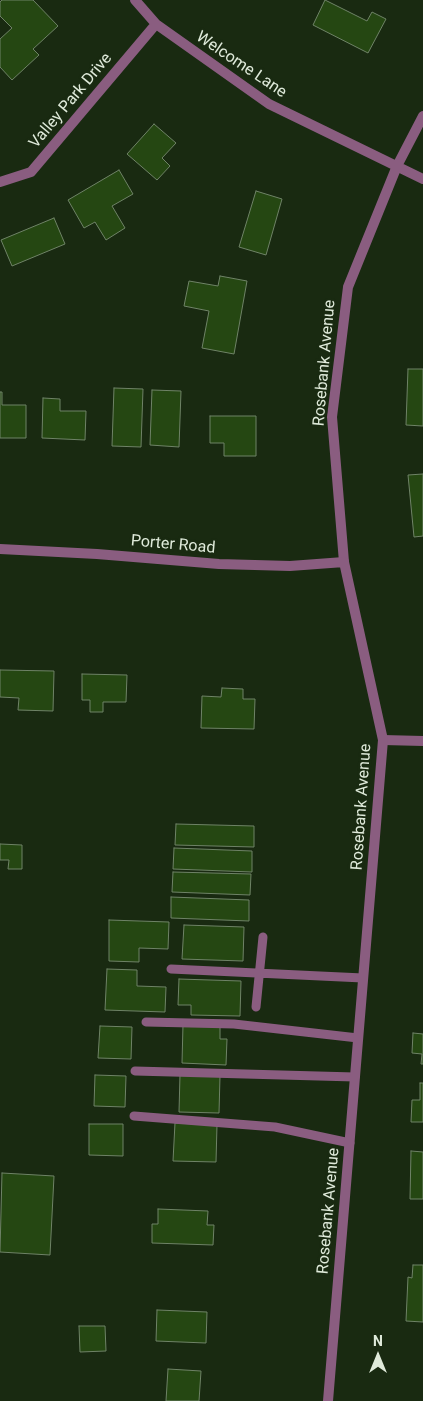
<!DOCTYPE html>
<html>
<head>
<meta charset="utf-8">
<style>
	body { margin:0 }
	#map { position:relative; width:423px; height:1401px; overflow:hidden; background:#192a11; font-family:Roboto,sans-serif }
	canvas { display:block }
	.north { position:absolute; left:353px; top:1331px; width:50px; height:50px; -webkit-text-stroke:4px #192a11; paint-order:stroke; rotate:0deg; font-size:14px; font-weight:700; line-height:20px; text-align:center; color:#dfeada }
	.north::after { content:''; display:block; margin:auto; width:18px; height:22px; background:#dfeada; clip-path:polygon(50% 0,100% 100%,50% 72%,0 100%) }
</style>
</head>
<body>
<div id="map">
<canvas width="423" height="1401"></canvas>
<div class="north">N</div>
</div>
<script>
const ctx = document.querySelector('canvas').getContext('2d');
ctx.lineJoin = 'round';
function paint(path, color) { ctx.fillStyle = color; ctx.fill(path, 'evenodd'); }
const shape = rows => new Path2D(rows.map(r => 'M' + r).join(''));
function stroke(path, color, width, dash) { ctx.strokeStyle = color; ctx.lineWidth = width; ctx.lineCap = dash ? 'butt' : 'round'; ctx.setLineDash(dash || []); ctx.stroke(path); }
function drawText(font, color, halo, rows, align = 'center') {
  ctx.font = font + ' Roboto,sans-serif'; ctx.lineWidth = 5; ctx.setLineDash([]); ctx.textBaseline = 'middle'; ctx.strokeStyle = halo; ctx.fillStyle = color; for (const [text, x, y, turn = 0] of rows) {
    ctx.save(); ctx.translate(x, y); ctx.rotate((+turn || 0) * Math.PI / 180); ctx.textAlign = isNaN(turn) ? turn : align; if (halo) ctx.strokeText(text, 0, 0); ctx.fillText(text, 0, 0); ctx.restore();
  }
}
const building = shape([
	[2,0,33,0,58,26,33,49,39,55,12,80,0,67,0,39,12,28,0,16,0,2,2,0],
	[325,0,367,21,372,12,386,19,368,53,313,25,325,0],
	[154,124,176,143,162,158,170,166,157,180,127,154,154,124],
	[119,170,133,194,112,206,125,228,106,240,95,222,84,228,68,200,119,170],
	[256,191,282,199,266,255,239,247,256,191],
	[54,218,65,244,12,266,1,240,54,218],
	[220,276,247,281,234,354,202,348,209,311,184,306,189,281,218,286,220,276],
	[408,369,423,369,423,426,406,425,408,369],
	[114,388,143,389,141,447,112,446,114,388],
	[152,390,181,391,179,447,150,445,152,390],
	[0,392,2,392,2,405,26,405,26,438,0,438,0,392],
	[43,398,60,399,60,411,86,411,85,440,42,438,43,398],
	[210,416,256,416,256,456,224,456,224,443,210,443,210,416],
	[423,474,423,536,414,537,408,475,423,474],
	[0,670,54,671,53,711,18,710,19,698,0,697,0,670],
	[82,674,127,675,126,702,103,702,103,712,90,712,90,700,82,700,82,674],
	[222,688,243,689,243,699,255,699,254,729,201,728,202,696,221,697,222,688],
	[176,824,254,826,254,847,175,845,176,824],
	[0,844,22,845,22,869,8,869,9,860,0,860,0,844],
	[174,848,252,851,252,872,173,869,174,848],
	[173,872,251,874,250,895,172,892,173,872],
	[171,897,249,900,249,921,171,918,171,897],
	[109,920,169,922,168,949,139,948,139,962,109,961,109,920],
	[184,925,244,927,243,961,182,959,184,925],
	[107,969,137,970,137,986,166,987,165,1012,105,1010,107,969],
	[179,979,241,981,240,1016,191,1015,191,1005,178,1005,179,979],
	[183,1025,220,1026,220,1039,227,1039,226,1065,182,1063,183,1025],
	[100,1026,132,1027,131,1059,98,1058,100,1026],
	[413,1033,423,1034,423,1064,421,1064,422,1054,412,1053,413,1033],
	[95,1075,126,1076,125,1107,94,1106,95,1075],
	[180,1075,220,1076,219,1113,179,1112,180,1075],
	[420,1083,423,1083,423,1122,411,1122,412,1100,420,1100,420,1083],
	[175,1123,217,1125,216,1162,173,1161,175,1123],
	[89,1124,123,1124,123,1156,89,1155,89,1124],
	[411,1151,423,1152,423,1199,410,1199,411,1151],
	[2,1173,54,1176,50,1255,0,1252,2,1173],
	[158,1209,208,1211,207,1225,214,1225,213,1245,152,1243,152,1224,158,1224,158,1209],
	[413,1265,423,1265,423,1322,406,1321,408,1277,412,1278,413,1265],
	[157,1310,207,1312,206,1343,156,1341,157,1310],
	[79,1326,105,1326,106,1351,80,1352,79,1326],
	[168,1369,201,1371,199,1401,166,1401,168,1369]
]);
paint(building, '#254712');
stroke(building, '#6f8367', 1);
stroke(shape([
	[171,969,363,978],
	[256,1007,263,937],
	[146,1022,234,1024,358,1038],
	[135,1071,355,1077],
	[134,1116,275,1127,350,1143]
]), '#8a5d80', 9);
stroke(shape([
	[135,0,156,24,269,104,423,179],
	[0,182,31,172,156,24],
	[344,562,332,417,348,287,397,166,423,116],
	[383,740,423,741]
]), '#8a5d80', 10);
stroke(shape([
	[0,549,97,554,219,564,290,566,344,562,383,740,328,1401]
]), '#8a5d80', 10);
drawText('16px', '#dfeada', '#192a11', [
	["Welcome Lane",241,65,34],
	["Valley Park Drive",71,101,-50],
	["Rosebank Avenue",325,363,-85],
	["Porter Road",173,545,5],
	["Rosebank Avenue",362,807,-86],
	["Rosebank Avenue",329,1211,-85]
]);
</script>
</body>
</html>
